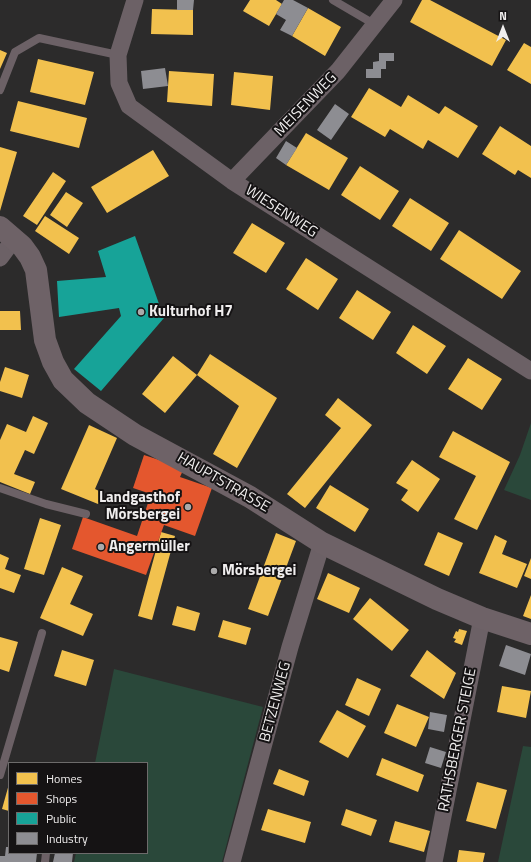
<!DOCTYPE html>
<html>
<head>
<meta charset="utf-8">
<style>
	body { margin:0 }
	#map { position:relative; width:531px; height:862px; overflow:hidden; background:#2c2b2b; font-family:"Titillium Web",sans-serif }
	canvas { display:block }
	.legend { position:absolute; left:8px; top:762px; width:140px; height:92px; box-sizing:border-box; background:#151314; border:1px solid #6d6b6b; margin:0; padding:5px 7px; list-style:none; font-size:12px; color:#f0eeee }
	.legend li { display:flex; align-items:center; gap:8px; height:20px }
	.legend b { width:20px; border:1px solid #6d6b6b }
	.north { position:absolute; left:483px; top:8px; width:40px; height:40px; -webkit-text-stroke:3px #151314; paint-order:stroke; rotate:0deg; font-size:11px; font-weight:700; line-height:16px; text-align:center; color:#f0eeee }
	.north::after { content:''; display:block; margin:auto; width:14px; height:18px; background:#f0eeee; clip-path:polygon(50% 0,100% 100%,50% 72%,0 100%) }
</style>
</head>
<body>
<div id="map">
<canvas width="531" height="862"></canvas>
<ul class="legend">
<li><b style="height:11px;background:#f2c14e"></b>Homes</li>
<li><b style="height:11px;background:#e4572e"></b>Shops</li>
<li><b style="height:11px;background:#17a398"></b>Public</li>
<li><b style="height:11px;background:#8d8d92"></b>Industry</li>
</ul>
<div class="north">N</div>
</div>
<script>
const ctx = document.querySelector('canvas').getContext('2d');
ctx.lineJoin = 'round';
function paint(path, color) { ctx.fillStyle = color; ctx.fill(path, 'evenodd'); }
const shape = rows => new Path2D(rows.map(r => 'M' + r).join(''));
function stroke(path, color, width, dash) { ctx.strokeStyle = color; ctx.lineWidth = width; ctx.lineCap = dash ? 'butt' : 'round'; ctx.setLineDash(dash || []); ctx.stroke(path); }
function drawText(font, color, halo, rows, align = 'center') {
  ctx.font = font + ' "Titillium Web",sans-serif'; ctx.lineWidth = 4; ctx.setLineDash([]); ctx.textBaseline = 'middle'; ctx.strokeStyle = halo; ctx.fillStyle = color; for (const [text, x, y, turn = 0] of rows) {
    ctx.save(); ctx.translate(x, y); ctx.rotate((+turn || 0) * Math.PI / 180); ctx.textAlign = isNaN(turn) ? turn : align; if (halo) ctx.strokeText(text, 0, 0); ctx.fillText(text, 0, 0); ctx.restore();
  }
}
paint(shape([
	[531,423,531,500,504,490,520,455],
	[114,669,263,707,222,862,74,862,76,853,147,853,147,763,95,763],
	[523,746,531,747,531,862,498,862]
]), '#2a483a');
paint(shape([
	[250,0,276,0,282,4,269,26,243,11],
	[422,0,430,0,506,40,492,66,410,22],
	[308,8,341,27,325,56,292,36],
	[152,9,193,10,193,35,151,34],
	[524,43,531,47,531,84,507,70],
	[0,50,7,53,0,69],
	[38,59,94,72,85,105,30,92],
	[169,71,214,74,212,106,167,102],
	[234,72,273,76,270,110,231,105],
	[369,88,401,107,408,95,439,114,445,106,478,126,458,158,428,140,423,149,390,129,385,137,351,117],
	[18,101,87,118,79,148,10,131],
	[500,126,531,146,531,178,518,170,515,175,482,154],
	[306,133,348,158,329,190,286,165],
	[0,147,17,152,0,211],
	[153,150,169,176,107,213,91,187],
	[360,166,399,191,380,220,341,195],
	[53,172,66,181,37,225,23,216],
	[66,192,83,203,67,227,50,215],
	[410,198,449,223,431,251,392,226],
	[45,216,79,238,69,254,35,231],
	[252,223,285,243,266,273,233,253],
	[459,230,521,271,502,299,440,259],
	[306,258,338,279,318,310,286,289],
	[357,290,391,312,373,340,339,318],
	[0,311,20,311,21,330,0,330],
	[413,325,446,346,427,374,396,353],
	[210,354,277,398,237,468,213,454,239,406,197,375,165,413,142,394,173,356,197,375],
	[468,358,502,379,482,410,448,389],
	[5,367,29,375,22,398,0,391,0,382],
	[338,398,372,425,305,508,287,494,341,428,325,415],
	[33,416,48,423,34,454,25,450,14,474,35,482,30,494,0,482,0,440,7,424,26,432],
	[89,425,117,438,95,489,103,493,98,504,61,489],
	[453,431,510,462,477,530,454,519,476,476,439,457],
	[412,460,440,479,418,512,401,500,408,490,396,483],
	[330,485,369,509,355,532,316,508],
	[40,518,61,525,44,575,24,569],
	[161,532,175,536,152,620,138,616],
	[438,532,463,543,449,576,424,565],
	[276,533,296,541,268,616,248,609],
	[495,535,507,541,502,554,527,564,517,588,479,573],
	[0,554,9,558,5,569,21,575,14,593,0,588],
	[531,558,531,579,524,576],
	[62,567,83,576,70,604,93,614,83,636,40,618],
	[328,573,360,588,349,613,317,599],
	[531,595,531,619,523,616],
	[370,598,409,630,392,651,353,619],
	[177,606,200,613,195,631,172,625],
	[223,620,251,628,246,645,218,637],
	[459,629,467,631,462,645,454,642,456,639,453,638,456,631,458,632],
	[0,637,18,642,9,672,0,669],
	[62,650,94,660,86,686,54,676],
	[427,650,456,673,444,699,410,676],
	[357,678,381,689,369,716,345,705],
	[502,686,531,691,526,718,497,712],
	[397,704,429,717,416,747,384,733],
	[337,710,366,726,348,758,319,742],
	[382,758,424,775,418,792,376,775],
	[279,769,309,781,304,796,273,784],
	[477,782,507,790,496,829,466,821],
	[9,784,9,811,2,809],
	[268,809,311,822,305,843,261,830],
	[346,809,377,820,371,836,341,825],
	[395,821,430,831,424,852,389,842],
	[459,850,485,853,483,862,457,862]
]), '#f2c14e');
paint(shape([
	[144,455,184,468,180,477,212,488,195,536,164,525,146,575,72,549,83,517,137,536,151,494,133,488]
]), '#e4572e');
paint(shape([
	[135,236,164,318,101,391,74,369,121,316,119,308,59,317,57,281,106,277,98,251]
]), '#17a398');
paint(shape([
	[177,0,194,0,193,10,177,10],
	[284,0,293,0,308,8,292,36,280,30,286,20,276,14],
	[379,53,394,53,394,61,386,61,386,69,381,69,381,78,366,78,366,69,373,69,373,62,379,61],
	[165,68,168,86,143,89,141,71],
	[335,104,349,114,331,140,317,130],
	[286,141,297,148,286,165,276,158],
	[506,645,531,654,525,675,499,666],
	[430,712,447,715,444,732,428,729],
	[430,747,446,752,441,768,425,763],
	[6,847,9,847,9,853,37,853,36,862,0,862,0,856,5,856],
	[55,853,73,853,72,862,53,862]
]), '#8d8d92');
stroke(shape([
	[333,0,374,24],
	[0,90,15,52,39,38,118,55],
	[0,488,46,504,86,514],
	[0,775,42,633],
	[45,862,46,853]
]), '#6c6166', 8);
stroke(shape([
	[135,0,118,55,119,83,129,106,232,181,531,371],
	[232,181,338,71,394,0],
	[0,258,14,239],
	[232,862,290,647,322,543],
	[434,862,482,618]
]), '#6c6166', 17);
stroke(shape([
	[0,227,22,246,30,257,36,270,45,340,53,362,63,380,87,403,135,435,250,497,322,543,437,599,482,618,531,634]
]), '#6e6267', 22);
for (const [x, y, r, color] of [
	[141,312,4,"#abaaaa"],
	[188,507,4,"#abaaaa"],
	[101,547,4,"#abaaaa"],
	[214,571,4,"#abaaaa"]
]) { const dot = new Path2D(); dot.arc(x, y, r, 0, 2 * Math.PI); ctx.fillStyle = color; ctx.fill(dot); stroke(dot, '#151314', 1.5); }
drawText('15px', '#f0eeee', '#151314', [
	["MEISENWEG",306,105,-46],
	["WIESENWEG",281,212,33],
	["HAUPTSTRASSE",223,483,30],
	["BETZENWEG",276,702,-75],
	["RATHSBERGER STEIGE",458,740,-79]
]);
drawText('bold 15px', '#f0eeee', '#151314', [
	["Kulturhof H7",149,312],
	["Landgasthof",180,498,"right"],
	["Mörsbergei",180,515,"right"],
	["Angermüller",109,547],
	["Mörsbergei",222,571]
], 'left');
</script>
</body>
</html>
